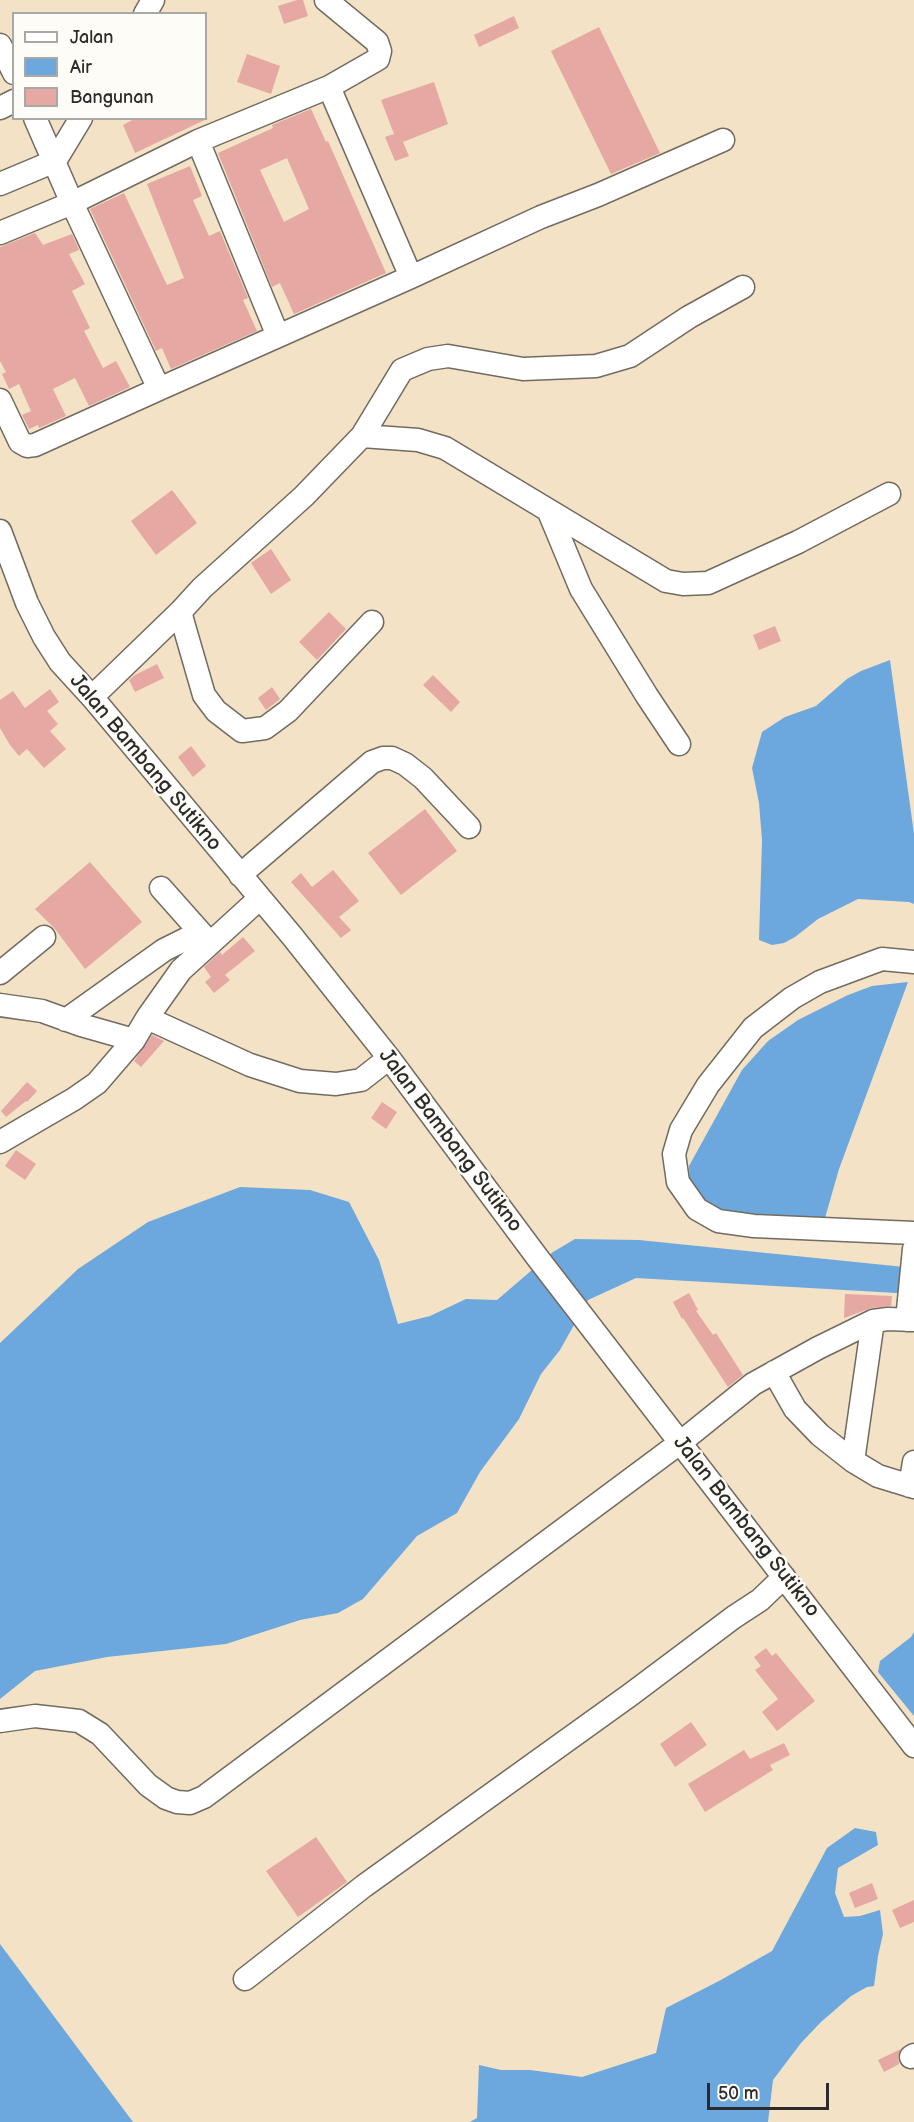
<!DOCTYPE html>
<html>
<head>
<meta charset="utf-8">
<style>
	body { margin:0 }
	#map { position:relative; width:914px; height:2122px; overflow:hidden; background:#f3e2c6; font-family:"Balsamiq Sans",sans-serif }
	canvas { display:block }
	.legend { position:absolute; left:12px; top:12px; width:195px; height:108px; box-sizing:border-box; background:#fdfcf7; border:2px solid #a9a8a5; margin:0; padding:8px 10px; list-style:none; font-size:18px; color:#2b2b2b }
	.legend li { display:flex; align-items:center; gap:12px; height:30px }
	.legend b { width:30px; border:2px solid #a9a8a5 }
	.scale { position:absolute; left:707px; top:2083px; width:122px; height:27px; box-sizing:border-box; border:3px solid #2b2b2b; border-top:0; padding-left:8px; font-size:18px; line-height:21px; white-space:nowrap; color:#2b2b2b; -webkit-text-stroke:4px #fdfcf7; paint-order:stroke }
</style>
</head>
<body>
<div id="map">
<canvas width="914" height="2122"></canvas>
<ul class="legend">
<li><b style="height:8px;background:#fff"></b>Jalan</li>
<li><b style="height:16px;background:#6ca8dd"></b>Air</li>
<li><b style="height:16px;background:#e5a8a2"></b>Bangunan</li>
</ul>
<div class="scale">50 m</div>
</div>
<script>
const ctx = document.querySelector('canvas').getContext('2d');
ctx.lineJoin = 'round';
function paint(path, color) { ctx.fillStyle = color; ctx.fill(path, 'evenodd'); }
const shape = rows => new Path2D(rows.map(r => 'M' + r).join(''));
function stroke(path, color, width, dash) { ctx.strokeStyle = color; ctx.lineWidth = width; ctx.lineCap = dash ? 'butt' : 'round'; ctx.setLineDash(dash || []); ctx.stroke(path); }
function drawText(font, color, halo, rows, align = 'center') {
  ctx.font = font + ' "Balsamiq Sans",sans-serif'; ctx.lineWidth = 5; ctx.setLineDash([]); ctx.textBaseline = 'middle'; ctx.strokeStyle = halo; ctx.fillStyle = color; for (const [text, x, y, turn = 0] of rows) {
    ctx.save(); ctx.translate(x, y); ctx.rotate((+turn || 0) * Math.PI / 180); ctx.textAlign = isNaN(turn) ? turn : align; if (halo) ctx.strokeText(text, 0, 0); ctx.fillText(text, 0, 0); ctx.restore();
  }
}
paint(shape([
	[890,660,914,834,914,904,909,902,858,899,818,919,795,937,784,943,772,945,759,940,762,840,759,803,752,768,762,732,785,717,816,706,847,679,861,671],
	[908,982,839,1169,825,1218,781,1218,708,1207,690,1188,689,1166,742,1070,768,1041,798,1020,848,995,872,986],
	[240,1187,310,1190,349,1202,379,1260,398,1324,430,1316,466,1299,497,1300,553,1252,575,1239,639,1240,914,1268,914,1294,636,1278,588,1300,560,1350,541,1374,519,1419,480,1472,457,1513,417,1536,363,1599,338,1613,300,1620,226,1644,107,1657,35,1671,0,1699,0,1343,78,1269,148,1222],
	[914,1632,914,1716,878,1672,880,1661,911,1637],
	[855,1828,876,1832,878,1845,838,1868,835,1893,844,1917,860,1916,880,1910,883,1934,878,1956,874,1986,867,1987,851,1996,821,2022,801,2043,773,2080,768,2122,470,2122,477,2118,479,2065,501,2070,530,2070,582,2077,656,2053,666,2008,719,1981,772,1951,827,1848],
	[0,1944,133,2122,0,2122]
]), '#6ca8dd');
paint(shape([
	[297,0,303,0,308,16,284,24,278,6],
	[514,16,519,28,479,47,474,35],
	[599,27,660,153,611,174,551,51],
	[247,54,280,66,271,94,237,82],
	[434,82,448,124,403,142,409,156,395,161,385,137,394,134,381,100],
	[311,109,326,142,328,141,386,273,294,314,280,283,272,287,218,153,273,128,272,125],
	[287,158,309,209,284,222,260,170],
	[136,118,209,118,135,153,123,125],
	[190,166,202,196,193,200,209,236,220,231,248,298,243,300,257,331,171,369,162,348,156,351,90,209,124,193,167,285,184,278,147,184],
	[35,233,43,245,72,234,79,250,69,254,85,284,72,291,90,328,84,331,103,368,116,361,130,387,89,406,75,378,53,389,66,416,39,428,38,425,29,429,22,415,31,411,19,384,9,389,2,374,6,372,0,361,0,247],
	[172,490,197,523,156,555,131,521],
	[271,549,291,580,271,594,251,563],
	[329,612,346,629,317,660,299,642],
	[775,626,781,641,759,650,753,635],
	[157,664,164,678,135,692,129,680,135,675],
	[433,675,460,702,451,712,423,685],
	[272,687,280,699,266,710,258,698],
	[50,689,59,702,47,711,58,724,50,731,66,749,44,768,27,749,19,756,10,745,0,728,0,700,13,691,25,708],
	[191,746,206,766,193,777,178,757],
	[425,809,457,851,401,895,368,853],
	[90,862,142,922,85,969,55,929,35,909],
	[333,870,359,901,339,917,351,930,341,938,291,882,301,873,312,887],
	[243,937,255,951,225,975,230,980,214,993,205,982,211,977,204,967,220,952,222,955],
	[152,1035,164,1041,141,1067,134,1061],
	[27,1082,37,1091,27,1102,26,1101,6,1117,1,1111],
	[382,1102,397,1112,386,1129,371,1118],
	[16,1150,36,1164,25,1180,5,1166],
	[689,1293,698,1310,696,1311,713,1335,716,1333,743,1375,728,1387,683,1318,682,1319,673,1302],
	[845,1294,892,1296,891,1306,871,1308,844,1318],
	[766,1648,772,1656,776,1653,815,1701,777,1731,762,1712,778,1699,755,1670,761,1666,754,1657],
	[691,1722,707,1745,675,1767,660,1744],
	[784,1743,790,1755,770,1765,773,1770,705,1812,688,1784,744,1750,750,1759],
	[316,1837,347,1882,298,1917,266,1871],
	[872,1883,878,1899,855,1908,849,1893],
	[914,1900,914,1922,900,1928,892,1910],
	[901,2049,898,2057,899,2064,884,2072,878,2060]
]), '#e5a8a2');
const minor = shape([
	[145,14,153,0],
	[0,45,14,73],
	[329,87,411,277],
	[0,108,14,101],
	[198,141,278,336],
	[0,184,55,161,81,118],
	[0,233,72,203,198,141,329,87,378,59,380,51,377,42,326,0],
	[159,389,411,277,541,217,598,195,723,140],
	[0,400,20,442,27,446,35,445,159,389,72,203,35,118],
	[362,436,402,370,428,359,448,356,523,369,596,366,630,356,689,317,743,287],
	[549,512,581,589,647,696,679,744],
	[0,531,27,603,44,637,60,662,92,697,292,936,389,1058,537,1257,914,1746],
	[181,611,182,619,204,695,216,711,242,731,265,728,288,711,372,622],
	[92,697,181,611,202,588,304,496,362,436,418,440,445,448,666,581,683,584,708,583,798,542,889,494],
	[240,875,372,762,383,758,392,758,405,764,423,778,469,827],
	[161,888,209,942],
	[914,962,882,959,820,982,792,998,753,1028,708,1085,681,1130,674,1154,678,1182,697,1209,718,1221,754,1226,914,1233],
	[0,973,44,937],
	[0,1005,42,1011,81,1025,134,1040],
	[147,1018,181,970,259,899],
	[66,1020,164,950,200,932],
	[0,1142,74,1099,97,1083,134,1040,147,1018,250,1065,300,1081,336,1084,361,1080,389,1058],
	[907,1320,914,1249],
	[774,1372,795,1409,820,1435,853,1461,878,1476,914,1487],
	[853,1461,873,1321],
	[910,1486,914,1462],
	[0,1721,35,1716,79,1721,100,1734,148,1785,166,1798,177,1802,190,1803,204,1797,681,1442,753,1384,818,1348,873,1321,888,1319,914,1320],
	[245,1979,364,1886,630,1695,734,1617,760,1600,784,1577],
	[911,2057,914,2055]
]);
stroke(minor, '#716b61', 25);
stroke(minor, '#fff', 22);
drawText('21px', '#2b2b2b', '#fdfcf7', [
	["Jalan Bambang Sutikno",145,763,50],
	["Jalan Bambang Sutikno",450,1141,53],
	["Jalan Bambang Sutikno",746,1527,52]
]);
</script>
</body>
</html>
